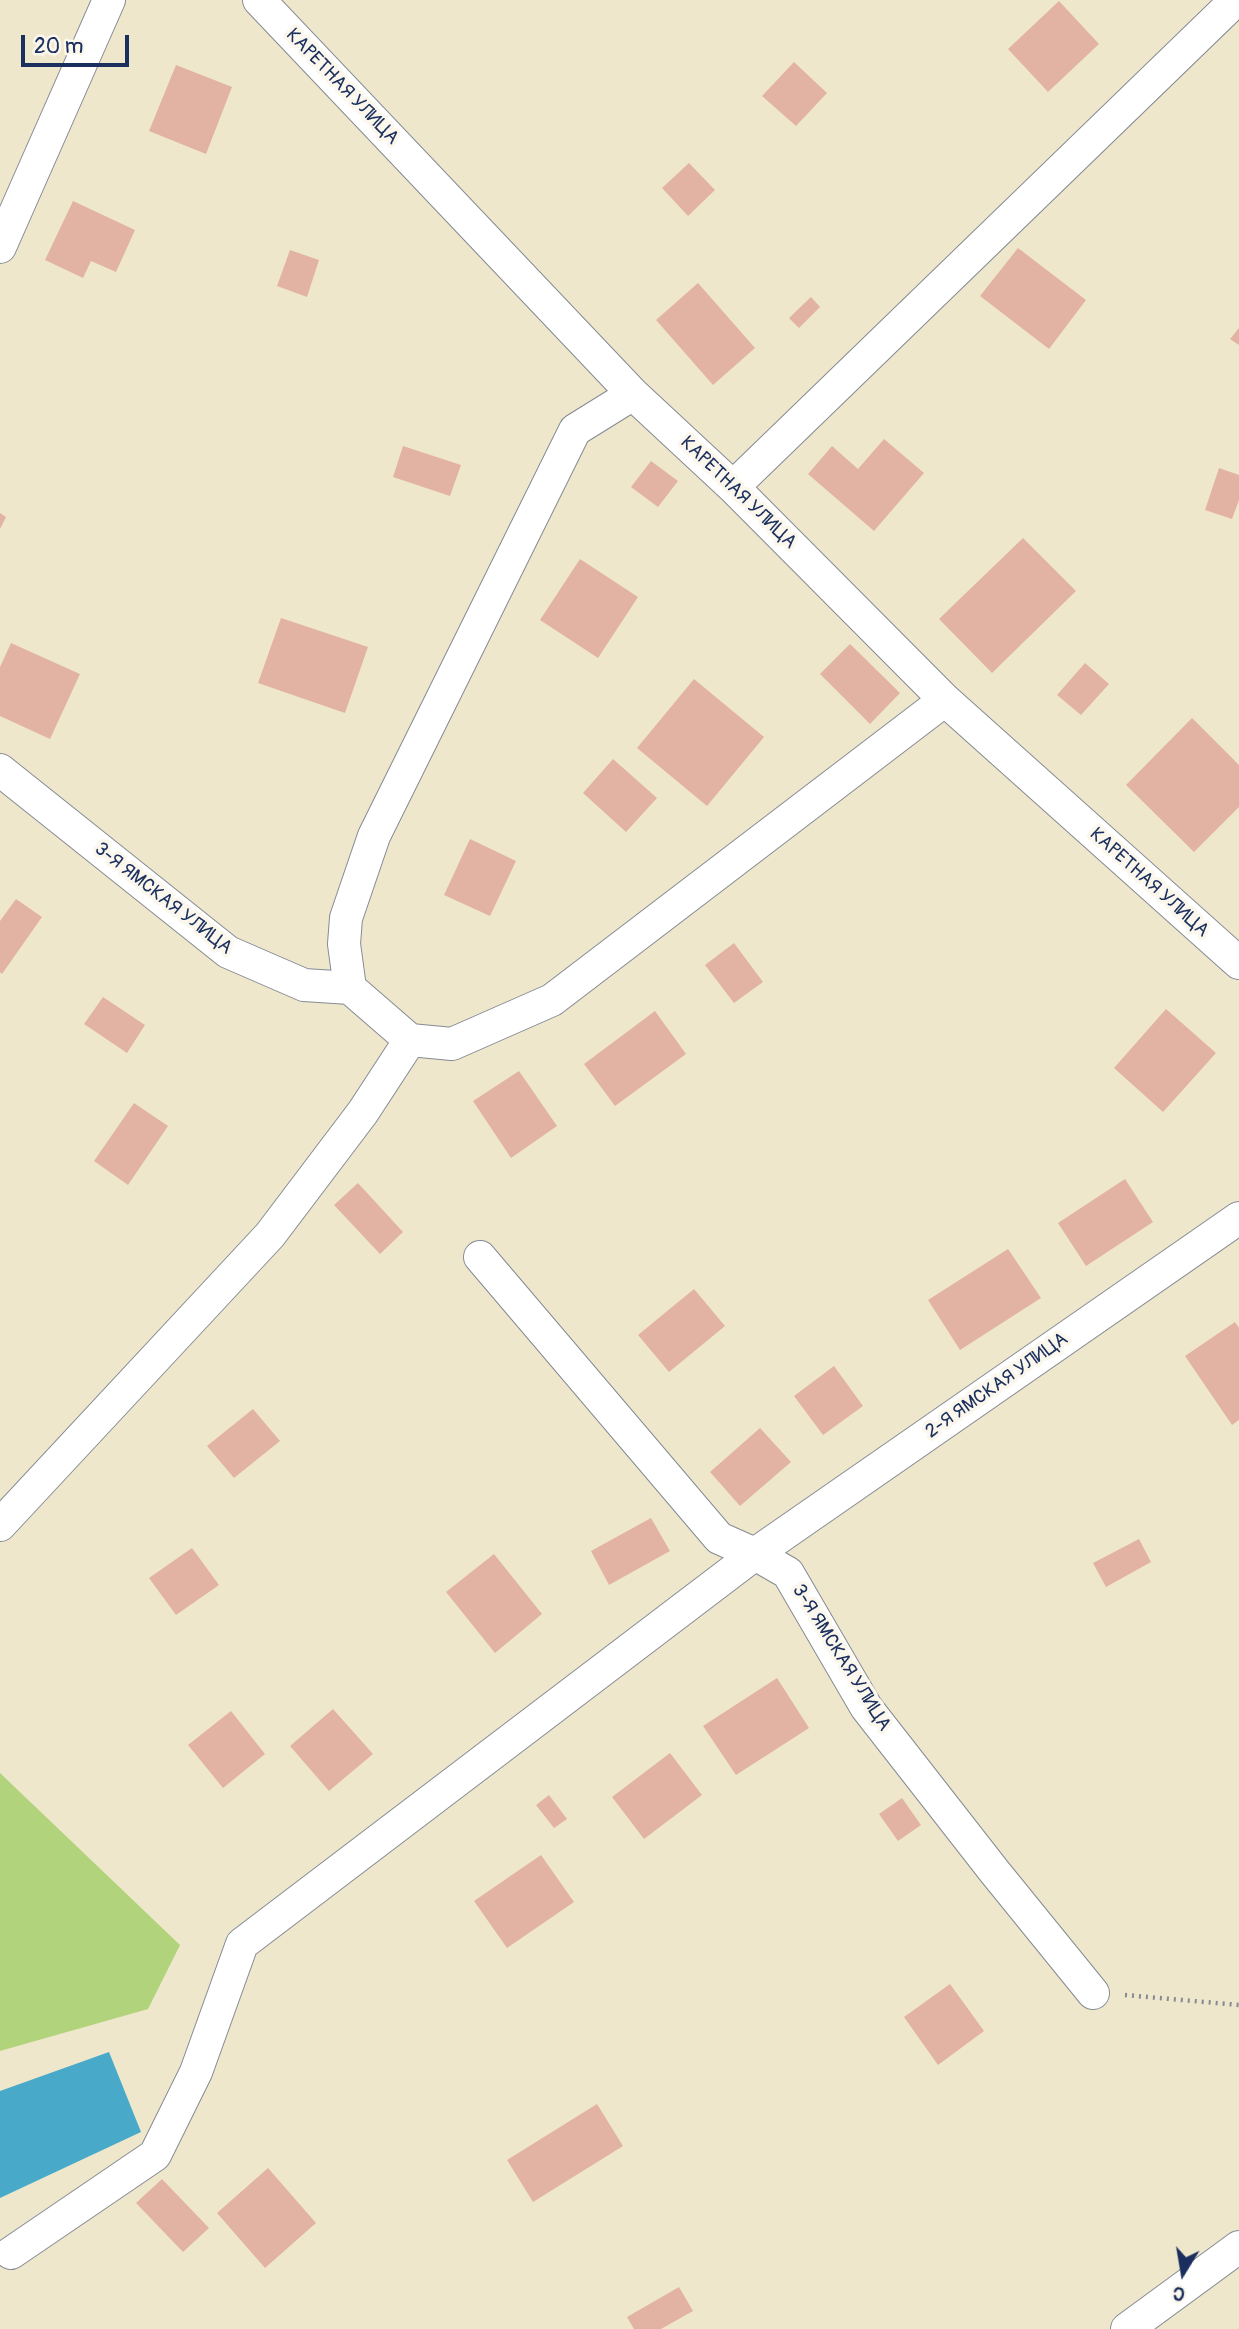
<!DOCTYPE html>
<html>
<head>
<meta charset="utf-8">
<style>
	body { margin:0 }
	#map { position:relative; width:1239px; height:2329px; overflow:hidden; background:#efe7cb; font-family:Pangolin,sans-serif }
	canvas { display:block }
	.north { position:absolute; left:1148px; top:2238px; width:70px; height:70px; -webkit-text-stroke:5px #fbf7ec; paint-order:stroke; rotate:191deg; font-size:19px; font-weight:700; line-height:28px; text-align:center; color:#1b2f5e }
	.north::after { content:''; display:block; margin:auto; width:24px; height:32px; background:#1b2f5e; clip-path:polygon(50% 0,100% 100%,50% 72%,0 100%) }
	.scale { position:absolute; left:21px; top:35px; width:108px; height:32px; box-sizing:border-box; border:4px solid #1b2f5e; border-top:0; padding-left:9px; font-size:21px; line-height:24px; white-space:nowrap; color:#1b2f5e; -webkit-text-stroke:5px #fbf7ec; paint-order:stroke }
</style>
</head>
<body>
<div id="map">
<canvas width="1239" height="2329"></canvas>
<div class="north">С</div>
<div class="scale">20 m</div>
</div>
<script>
const ctx = document.querySelector('canvas').getContext('2d');
ctx.lineJoin = 'round';
function paint(path, color) { ctx.fillStyle = color; ctx.fill(path, 'evenodd'); }
const shape = rows => new Path2D(rows.map(r => 'M' + r).join(''));
function stroke(path, color, width, dash) { ctx.strokeStyle = color; ctx.lineWidth = width; ctx.lineCap = dash ? 'butt' : 'round'; ctx.setLineDash(dash || []); ctx.stroke(path); }
function drawText(font, color, halo, rows, align = 'center') {
  ctx.font = font + ' Pangolin,sans-serif'; ctx.lineWidth = 7; ctx.setLineDash([]); ctx.textBaseline = 'middle'; ctx.strokeStyle = halo; ctx.fillStyle = color; for (const [text, x, y, turn = 0] of rows) {
    ctx.save(); ctx.translate(x, y); ctx.rotate((+turn || 0) * Math.PI / 180); ctx.textAlign = isNaN(turn) ? turn : align; if (halo) ctx.strokeText(text, 0, 0); ctx.fillText(text, 0, 0); ctx.restore();
  }
}
paint(shape([
	[0,1773,180,1945,148,2009,0,2051]
]), '#b1d37b');
paint(shape([
	[109,2052,141,2132,0,2198,0,2091]
]), '#49a9c8');
paint(shape([
	[1059,1,1099,44,1048,92,1008,49],
	[794,62,827,93,796,126,762,96],
	[176,65,232,87,206,154,149,131],
	[689,163,715,190,688,216,662,188],
	[73,201,135,230,116,272,91,261,83,278,45,260],
	[1018,248,1086,300,1049,349,980,296],
	[290,250,319,260,307,297,277,286],
	[698,283,755,348,713,385,656,320],
	[811,297,820,307,799,328,789,318],
	[1239,328,1239,345,1230,339],
	[884,439,924,473,874,531,808,474,832,446,858,469],
	[403,446,461,465,450,496,393,477],
	[651,461,678,481,658,507,631,487],
	[1219,468,1239,475,1239,500,1232,519,1205,510],
	[0,513,6,517,0,529],
	[1023,538,1076,591,992,673,939,619],
	[580,559,638,597,598,658,540,620],
	[281,618,368,647,345,713,258,683],
	[11,643,80,674,50,739,0,716,0,667],
	[850,644,900,693,870,724,820,674],
	[1085,663,1109,684,1081,715,1057,695],
	[694,679,764,737,707,806,637,748],
	[1192,718,1239,765,1239,807,1194,852,1126,785],
	[613,759,657,798,626,832,583,793],
	[470,839,516,861,490,916,444,895],
	[16,899,42,917,2,974,0,972,0,921],
	[734,943,763,982,734,1003,705,965],
	[103,997,145,1025,127,1053,84,1024],
	[1166,1009,1216,1053,1163,1112,1114,1068],
	[655,1011,686,1054,615,1106,584,1064],
	[519,1071,557,1126,511,1158,473,1101],
	[134,1103,168,1126,128,1185,94,1161],
	[1125,1179,1153,1222,1086,1266,1058,1223],
	[358,1183,403,1232,380,1254,334,1205],
	[1008,1249,1041,1298,960,1350,928,1300],
	[694,1289,725,1326,669,1372,638,1335],
	[1235,1322,1239,1328,1239,1420,1232,1425,1185,1356],
	[834,1366,863,1406,823,1435,794,1396],
	[253,1409,280,1441,234,1478,207,1446],
	[760,1428,791,1462,740,1506,710,1472],
	[651,1518,670,1551,609,1585,591,1551],
	[1139,1539,1151,1562,1106,1587,1093,1563],
	[192,1548,219,1585,176,1615,149,1578],
	[494,1554,542,1614,495,1653,446,1592],
	[777,1678,809,1728,736,1775,703,1726],
	[333,1709,373,1754,329,1791,290,1746],
	[231,1711,265,1754,223,1788,188,1745],
	[670,1753,702,1795,644,1839,612,1797],
	[549,1795,567,1819,554,1828,536,1805],
	[902,1798,921,1825,898,1841,879,1814],
	[541,1855,574,1902,507,1948,474,1901],
	[950,1984,984,2031,938,2065,904,2017],
	[597,2104,623,2146,533,2202,507,2160],
	[268,2168,316,2223,265,2268,217,2213],
	[162,2179,209,2228,183,2252,136,2203],
	[679,2287,693,2311,661,2329,634,2329,627,2317]
]), '#e2b3a2');
const street = shape([
	[259,0,633,394,733,487,945,700,1239,963],
	[0,247,109,0],
	[733,487,1236,0],
	[0,770,228,952,304,985,350,988,410,1040],
	[350,988,344,944,346,918,374,836,575,430,633,394],
	[410,1040,452,1044,552,1000,945,700],
	[480,1257,719,1538,755,1554,788,1573,866,1707,994,1871,1093,1993],
	[0,1525,270,1235,363,1112,410,1040],
	[11,2253,155,2155,196,2072,242,1944,755,1554,1239,1218],
	[1127,2329,1239,2247]
]);
stroke(street, '#858b94', 34);
stroke(shape([
	[1125,1995,1239,2005]
]), '#858b94', 4.5, [2, 5]);
stroke(street, '#fff', 32);
drawText('19px', '#1b2f5e', '#fbf7ec', [
	["КАРЕТНАЯ УЛИЦА",342,87,46],
	["КАРЕТНАЯ УЛИЦА",738,493,44],
	["КАРЕТНАЯ УЛИЦА",1149,883,42],
	["3-Я ЯМСКАЯ УЛИЦА",163,899,38],
	["2-Я ЯМСКАЯ УЛИЦА",997,1386,-35],
	["3-Я ЯМСКАЯ УЛИЦА",841,1658,58]
]);
</script>
</body>
</html>
